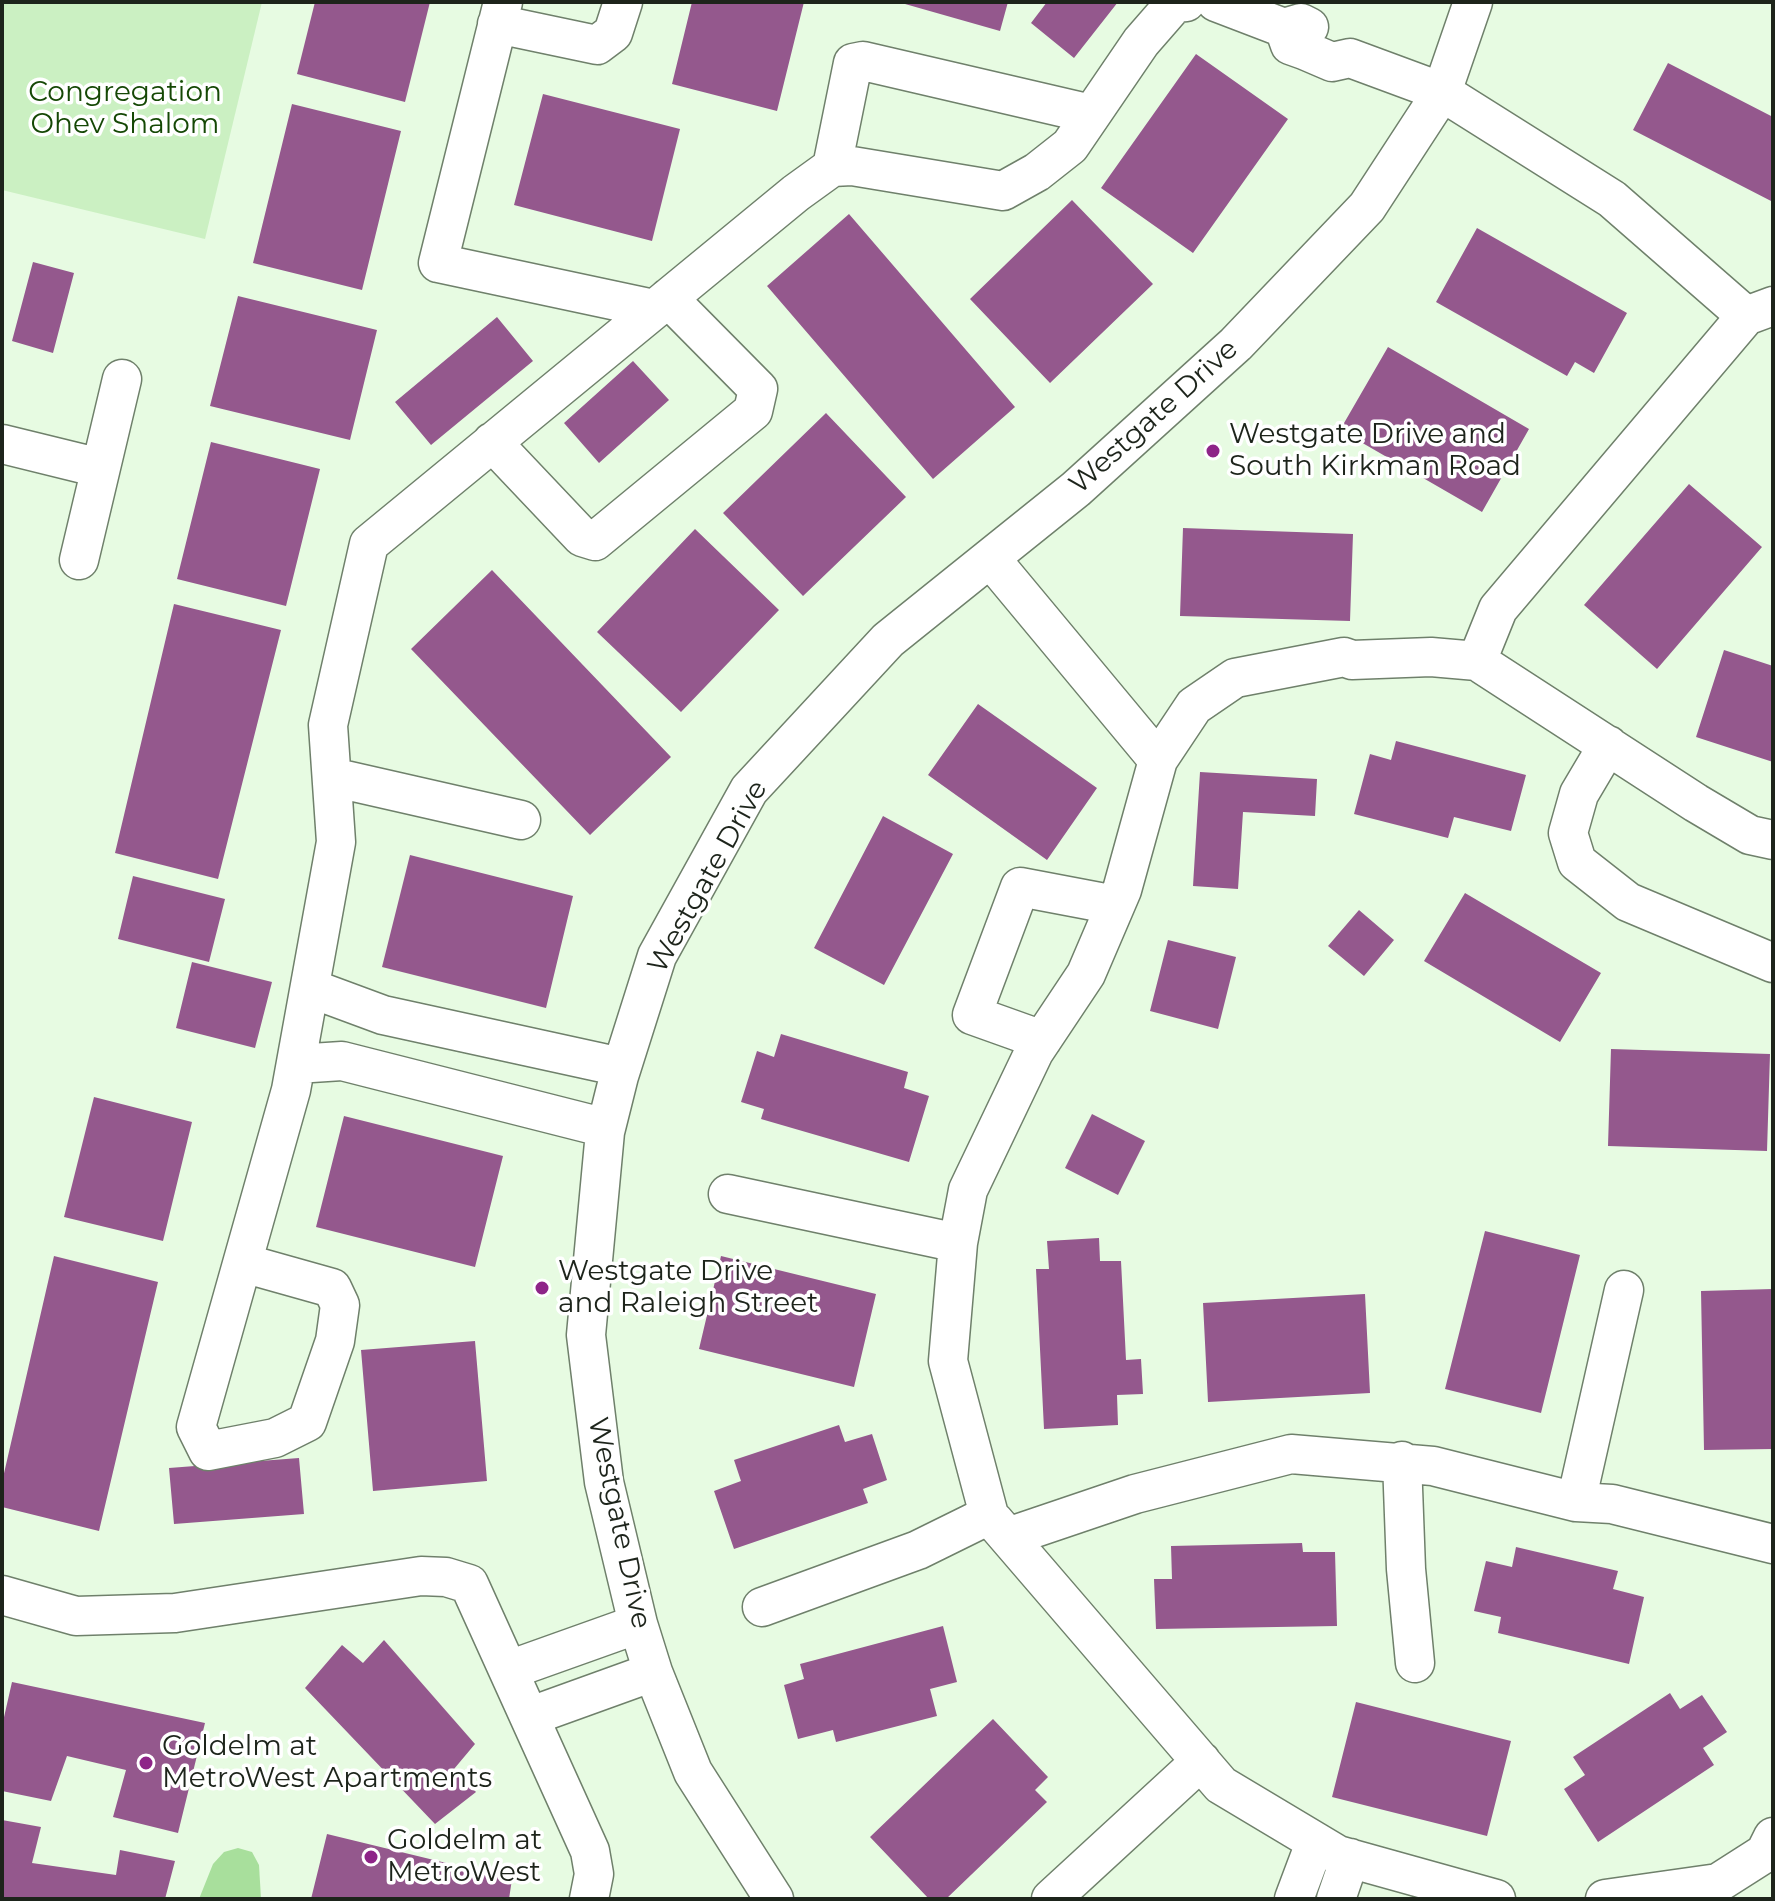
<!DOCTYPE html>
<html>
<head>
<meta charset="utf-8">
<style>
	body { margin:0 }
	#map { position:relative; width:1775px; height:1901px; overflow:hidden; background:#e7fbe2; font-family:Montserrat,sans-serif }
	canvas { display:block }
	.frame { position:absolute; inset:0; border:4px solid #1d241b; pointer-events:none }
</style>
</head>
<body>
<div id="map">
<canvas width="1775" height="1901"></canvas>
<div class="frame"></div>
</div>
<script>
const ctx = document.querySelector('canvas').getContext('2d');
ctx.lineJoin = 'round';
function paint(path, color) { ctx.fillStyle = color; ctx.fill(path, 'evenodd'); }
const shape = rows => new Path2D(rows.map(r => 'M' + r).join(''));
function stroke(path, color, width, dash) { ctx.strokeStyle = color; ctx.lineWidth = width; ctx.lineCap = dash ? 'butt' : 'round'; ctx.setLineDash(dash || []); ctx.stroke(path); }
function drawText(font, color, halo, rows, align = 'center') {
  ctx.font = font + ' Montserrat,sans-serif'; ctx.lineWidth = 7; ctx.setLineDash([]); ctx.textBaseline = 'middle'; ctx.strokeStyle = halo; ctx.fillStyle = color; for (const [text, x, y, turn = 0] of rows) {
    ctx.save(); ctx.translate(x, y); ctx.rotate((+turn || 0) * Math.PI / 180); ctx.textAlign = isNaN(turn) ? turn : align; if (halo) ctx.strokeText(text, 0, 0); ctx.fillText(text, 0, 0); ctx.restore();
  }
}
paint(shape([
	[2,2,262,2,205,239,2,190]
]), '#cbf0c2');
paint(shape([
	[238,1848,252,1852,259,1865,261,1899,199,1899,213,1864,224,1852]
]), '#a8df9c');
paint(shape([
	[315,2,430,2,405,102,297,74],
	[692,2,804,2,777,111,672,84],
	[898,2,1008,2,1000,31],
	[1047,2,1118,2,1074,58,1031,23],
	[1196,54,1288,119,1193,253,1101,188],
	[1668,63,1773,117,1773,202,1633,130],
	[543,94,680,129,652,241,514,205],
	[292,104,401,131,362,290,253,263],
	[1072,200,1153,284,1050,383,970,299],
	[849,214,1015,407,933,479,767,286],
	[1477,228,1627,313,1594,373,1575,362,1567,376,1436,302],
	[33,262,74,273,53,353,12,341],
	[238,296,377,330,350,440,210,406],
	[497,317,533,361,431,445,395,402],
	[1388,347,1529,429,1482,512,1340,430],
	[633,361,669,400,599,463,564,423],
	[826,413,906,497,803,596,723,513],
	[211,442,320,469,286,606,177,579],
	[1689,484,1762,547,1657,669,1584,605],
	[1183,528,1353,534,1350,621,1180,616],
	[695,529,779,610,681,712,597,632],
	[492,570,671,757,590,835,411,649],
	[174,604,281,630,218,879,115,853],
	[1724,650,1773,666,1773,762,1696,737],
	[978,704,1097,788,1047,860,928,775],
	[1396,741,1526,775,1511,831,1454,817,1448,838,1354,814,1370,754,1391,760],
	[1200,772,1317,779,1315,816,1243,812,1238,889,1193,886],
	[883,816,953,854,884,985,814,948],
	[410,855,573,896,546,1008,382,967],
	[133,876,225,899,209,962,118,939],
	[1465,893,1601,973,1560,1042,1424,961],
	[1359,910,1394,940,1364,976,1328,946],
	[1168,940,1236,957,1218,1029,1150,1011],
	[192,962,272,982,255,1048,176,1028],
	[781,1034,908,1072,904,1088,929,1096,909,1162,761,1119,764,1109,741,1102,757,1051,774,1057],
	[1611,1049,1770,1054,1767,1151,1608,1146],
	[94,1097,192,1122,163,1241,64,1217],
	[1092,1114,1145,1141,1118,1195,1065,1168],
	[344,1116,503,1156,475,1267,316,1227],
	[1485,1231,1580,1255,1541,1413,1445,1389],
	[1099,1238,1100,1261,1121,1261,1126,1360,1141,1359,1143,1394,1117,1395,1118,1425,1044,1429,1036,1269,1049,1269,1047,1241],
	[54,1256,158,1282,99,1531,2,1507,2,1482],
	[721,1256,876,1294,854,1387,699,1349],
	[1773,1289,1773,1449,1704,1450,1701,1291],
	[1365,1294,1370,1393,1208,1402,1203,1303],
	[475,1341,487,1481,373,1491,361,1350],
	[839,1425,845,1442,872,1434,887,1480,863,1489,868,1503,734,1549,714,1491,741,1481,734,1460],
	[299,1458,304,1514,174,1524,169,1468],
	[1302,1543,1303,1552,1335,1552,1337,1626,1156,1629,1154,1579,1172,1579,1171,1546],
	[1516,1547,1618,1571,1613,1589,1644,1597,1629,1664,1498,1633,1501,1617,1474,1611,1486,1561,1512,1567],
	[943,1626,957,1682,930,1689,937,1716,836,1742,833,1730,798,1739,784,1685,804,1679,800,1664],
	[384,1640,475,1744,454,1769,476,1792,435,1824,305,1688,342,1645,363,1663],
	[12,1682,205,1723,178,1833,113,1817,126,1770,67,1756,51,1801,2,1791,2,1726],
	[1670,1693,1680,1709,1702,1695,1727,1732,1703,1748,1714,1765,1598,1842,1564,1789,1585,1775,1573,1757],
	[1356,1702,1511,1741,1487,1836,1332,1797],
	[993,1719,1048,1777,1035,1790,1047,1802,946,1899,929,1899,870,1837],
	[2,1820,41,1827,32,1863,116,1875,120,1850,175,1861,165,1899,2,1899],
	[327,1834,512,1879,509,1899,311,1899]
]), '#94588d');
const minor = shape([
	[503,2,438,263,654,309],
	[1216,2,1284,28,1301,23,1309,27],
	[497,24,597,45,613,33,623,2],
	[1284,28,1290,45,1304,50,1332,62,1350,58,1442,92,1612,199,1746,316],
	[832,167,853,63,863,61,1091,114],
	[492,442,582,537,595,541,753,411,758,389,668,298],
	[2,444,100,468],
	[990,558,1158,760],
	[79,560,122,379],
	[1477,661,1696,803,1750,835,1773,840],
	[1608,745,1579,794,1568,833,1577,862,1628,902,1773,963],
	[332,777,521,820],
	[310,988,383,1015,621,1067],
	[1042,1040,972,1015,1020,887,1115,905],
	[296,1064,342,1061,606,1128],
	[728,1194,958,1243],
	[243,1263,332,1288,340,1305,335,1341,307,1422,275,1438,208,1451,196,1427,291,1090,336,842,328,725,369,544,796,193,832,167,852,166,1003,191,1037,172,1070,146,1141,42,1175,3,1186,2],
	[1402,1461,1406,1569,1415,1663],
	[1576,1502,1624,1290],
	[994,1521,1221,1785,1338,1855,1496,1899],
	[1008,1537,1135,1494,1291,1454,1433,1466,1576,1502,1612,1504,1773,1544],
	[2,1595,76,1616,175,1613,421,1576,446,1577,469,1584,590,1851,594,1874,589,1899],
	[762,1607,918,1550,989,1515,948,1361,958,1243,968,1190,1034,1052,1086,974,1122,890,1158,760,1194,706,1235,678,1344,657,1352,660,1431,657,1477,661,1498,609,1746,316,1773,306],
	[509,1670,638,1624],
	[531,1716,653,1672],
	[774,1899,693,1772,653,1672,638,1624,604,1482,586,1335,605,1132,619,1076,657,956,749,790,888,640,1076,489,1236,344,1367,207,1442,92,1473,2],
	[1051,1899,1201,1761],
	[1294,1899,1315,1843],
	[1336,1899,1350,1858],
	[1605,1899,1718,1883,1765,1853,1773,1837]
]);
stroke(minor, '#6f806b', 41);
stroke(minor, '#fff', 38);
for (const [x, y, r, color] of [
	[1213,451,8,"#8e2488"],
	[542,1288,8,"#8e2488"],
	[146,1763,8,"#8e2488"],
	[371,1857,8,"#8e2488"]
]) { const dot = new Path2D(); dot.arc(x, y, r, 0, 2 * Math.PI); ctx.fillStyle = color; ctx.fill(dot); stroke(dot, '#fff', 3); }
drawText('28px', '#154805', '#fff', [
	["Congregation",125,93],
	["Ohev Shalom",125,125]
]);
drawText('28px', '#1d241b', '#fff', [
	["Westgate Drive",1154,417,-42],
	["Westgate Drive",708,877,-61],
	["Westgate Drive",619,1523,78]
]);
drawText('28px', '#1d241b', '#fff', [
	["Westgate Drive and",1229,435],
	["South Kirkman Road",1229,467],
	["Westgate Drive",558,1272],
	["and Raleigh Street",558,1304],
	["Goldelm at",162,1747],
	["MetroWest Apartments",162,1779],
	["Goldelm at",387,1841],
	["MetroWest",387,1873]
], 'left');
</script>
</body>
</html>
